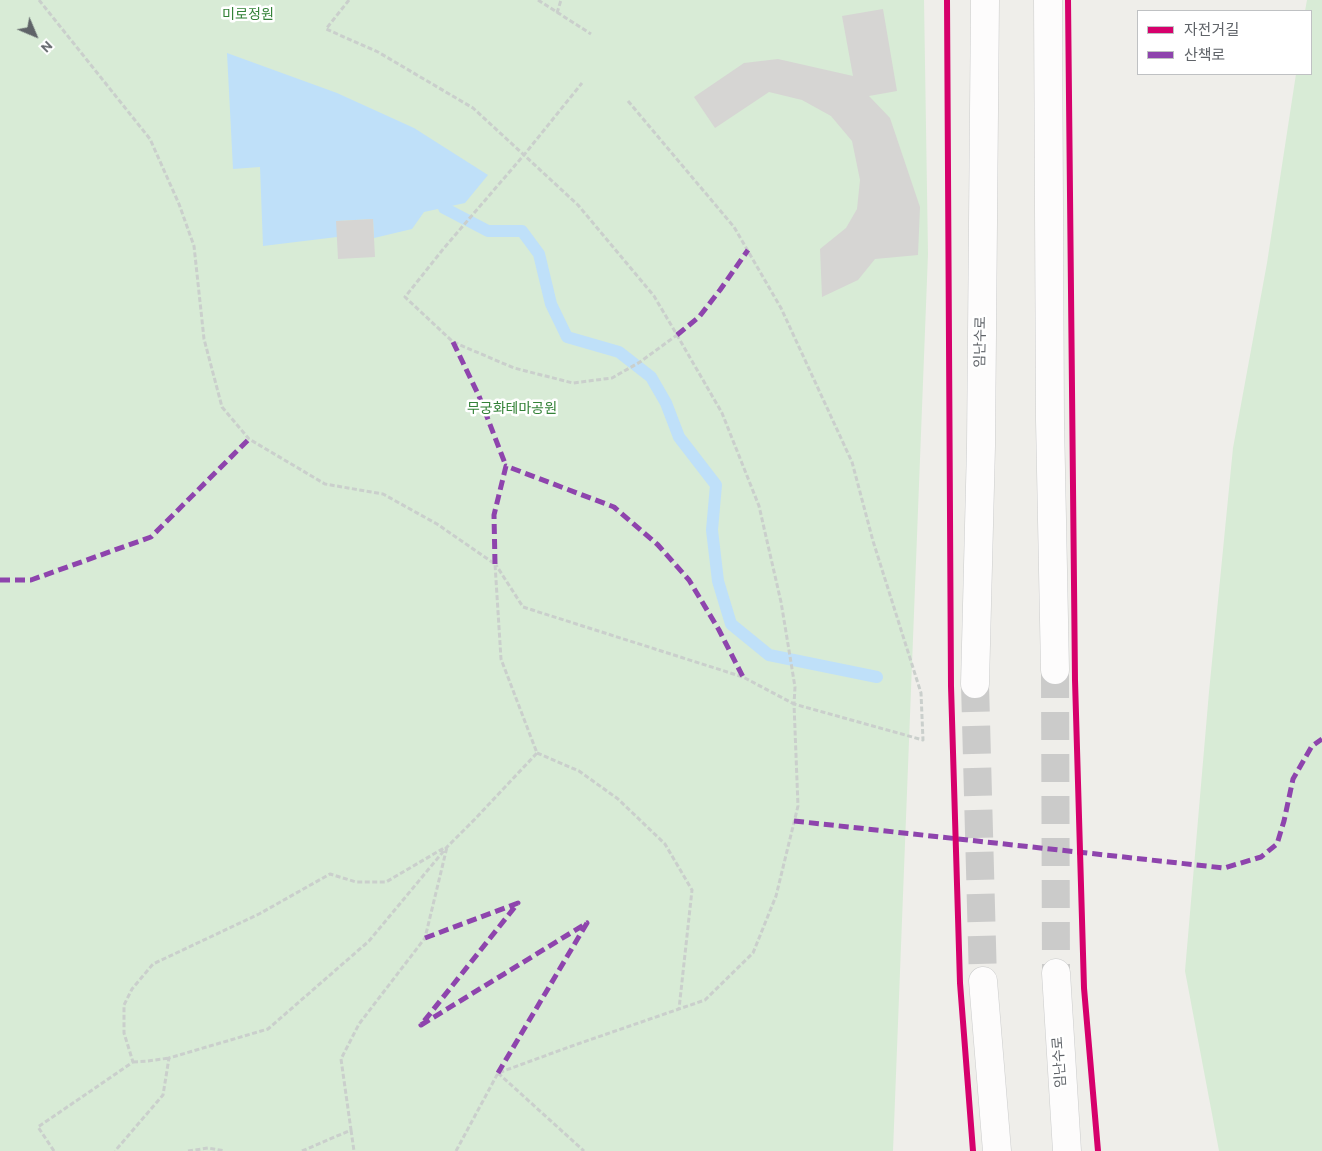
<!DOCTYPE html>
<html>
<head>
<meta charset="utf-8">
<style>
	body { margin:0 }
	#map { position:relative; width:1322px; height:1151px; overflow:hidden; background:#efeeea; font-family:Overpass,"Noto Sans KR",sans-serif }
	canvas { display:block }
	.legend { position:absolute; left:1137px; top:10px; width:175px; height:65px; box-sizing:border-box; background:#fff; border:1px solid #bfc1c3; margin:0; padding:6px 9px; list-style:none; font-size:15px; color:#5f6368 }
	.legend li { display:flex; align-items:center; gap:10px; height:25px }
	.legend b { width:25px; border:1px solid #bfc1c3 }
	.north { position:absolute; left:10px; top:10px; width:50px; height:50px; -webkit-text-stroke:4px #fff; paint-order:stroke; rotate:135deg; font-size:14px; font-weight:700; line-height:20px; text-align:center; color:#5f6368 }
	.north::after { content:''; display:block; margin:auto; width:18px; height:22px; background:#5f6368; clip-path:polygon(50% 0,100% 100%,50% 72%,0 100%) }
</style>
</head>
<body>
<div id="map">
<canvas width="1322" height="1151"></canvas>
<ul class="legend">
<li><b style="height:6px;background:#d6006c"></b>자전거길</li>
<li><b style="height:6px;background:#8e44ad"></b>산책로</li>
</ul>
<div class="north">N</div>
</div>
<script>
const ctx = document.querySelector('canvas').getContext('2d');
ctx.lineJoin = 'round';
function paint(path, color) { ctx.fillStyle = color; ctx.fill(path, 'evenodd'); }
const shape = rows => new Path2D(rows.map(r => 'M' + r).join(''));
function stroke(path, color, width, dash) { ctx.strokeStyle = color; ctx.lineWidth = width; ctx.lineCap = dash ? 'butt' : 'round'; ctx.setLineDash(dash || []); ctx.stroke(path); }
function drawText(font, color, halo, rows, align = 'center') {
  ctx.font = font + ' Overpass,"Noto Sans KR",sans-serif'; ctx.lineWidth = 5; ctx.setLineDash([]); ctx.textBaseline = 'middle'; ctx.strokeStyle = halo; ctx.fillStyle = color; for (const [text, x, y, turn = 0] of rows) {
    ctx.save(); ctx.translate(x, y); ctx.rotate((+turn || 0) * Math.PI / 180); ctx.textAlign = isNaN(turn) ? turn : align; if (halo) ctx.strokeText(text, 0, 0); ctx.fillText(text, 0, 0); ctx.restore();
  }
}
paint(shape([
	[0,0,924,0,928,254,893,1151,0,1151],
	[1307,0,1322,0,1322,1151,1219,1151,1185,971,1209,692,1233,448,1267,263,1296,74,1311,74,1311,11,1305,11]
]), '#d8ebd6');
paint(shape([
	[227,53,337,93,414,128,488,175,465,203,424,212,412,229,374,238,373,219,337,221,337,237,263,246,260,167,233,169]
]), '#bfe0f9');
stroke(shape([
	[444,208,488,231,522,231,539,254,551,304,567,337,619,352,651,377,666,403,679,437,716,485,712,530,718,581,731,624,769,655,877,677]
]), '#bfe0f9', 12);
paint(shape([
	[883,9,897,91,869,96,890,118,920,207,918,255,875,259,858,280,822,297,820,249,846,228,857,209,860,180,852,141,831,116,802,100,769,92,715,128,694,97,744,63,778,59,853,76,842,16],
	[373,219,375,257,338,259,336,221]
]), '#d6d5d3');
stroke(shape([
	[1055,670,1056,973],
	[975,684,983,981]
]), '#cbcbca', 28, [28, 14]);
const minor = shape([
	[1048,0,1050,420,1055,670],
	[975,684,981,446,985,0],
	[1056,973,1067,1151],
	[983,981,997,1151]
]);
stroke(minor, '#cbcccc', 29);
stroke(shape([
	[39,0,150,139,179,204,194,246,204,339,222,407,249,439,325,484,383,494,437,524,495,564,501,659,537,753,475,819,447,847,369,941,268,1029,169,1058,163,1095,115,1151],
	[349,0,326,29,378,52,473,108,524,155,578,205,654,296,677,335,640,362,612,378,573,383,514,368,453,342,405,297,444,248,524,155,582,83],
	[538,0,591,34],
	[557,13,561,0],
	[628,101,734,227,781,308,852,462,873,541,921,693,923,740,794,704,795,687,786,632,781,602,759,506,722,413,677,335],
	[537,753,579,771,618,799,665,844,692,890,679,1009],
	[133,1062,148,1061,169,1058],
	[498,1073,584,1151],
	[351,1130,354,1151],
	[54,1151,38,1127,133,1062,124,1033,124,1005,132,989,153,964,259,914,330,874,356,882,386,882,444,848],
	[188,1151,208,1148,225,1151],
	[302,1151,351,1130,341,1059,359,1024,425,938,447,847],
	[456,1151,498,1073,569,1047,705,1000,753,953,776,896,798,806,794,704,743,677,523,607,496,565]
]), '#cacfcc', 3, [5, 2.5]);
stroke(minor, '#fdfcfc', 28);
stroke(shape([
	[677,335,699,317,720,290,748,250],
	[453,342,479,396,506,466],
	[495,564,494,515,506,466,614,507,658,545,689,580,719,630,743,677],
	[0,580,31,580,151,537,249,439],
	[794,821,1224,868,1261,857,1277,844,1284,821,1293,779,1312,746,1322,739],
	[425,938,518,903,421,1025,587,923,498,1073]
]), '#8e44ad', 5, [10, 5]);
stroke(shape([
	[947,0,951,686,960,983,973,1151],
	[1068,0,1075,680,1084,988,1098,1151]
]), '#d6006c', 6);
drawText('14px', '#348238', '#fff', [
	["미로정원",248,16],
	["무궁화테마공원",512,410]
]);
drawText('14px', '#5f6368', '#fff', [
	["임난수로",982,342,-89],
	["임난수로",1061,1062,-94]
]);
</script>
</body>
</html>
